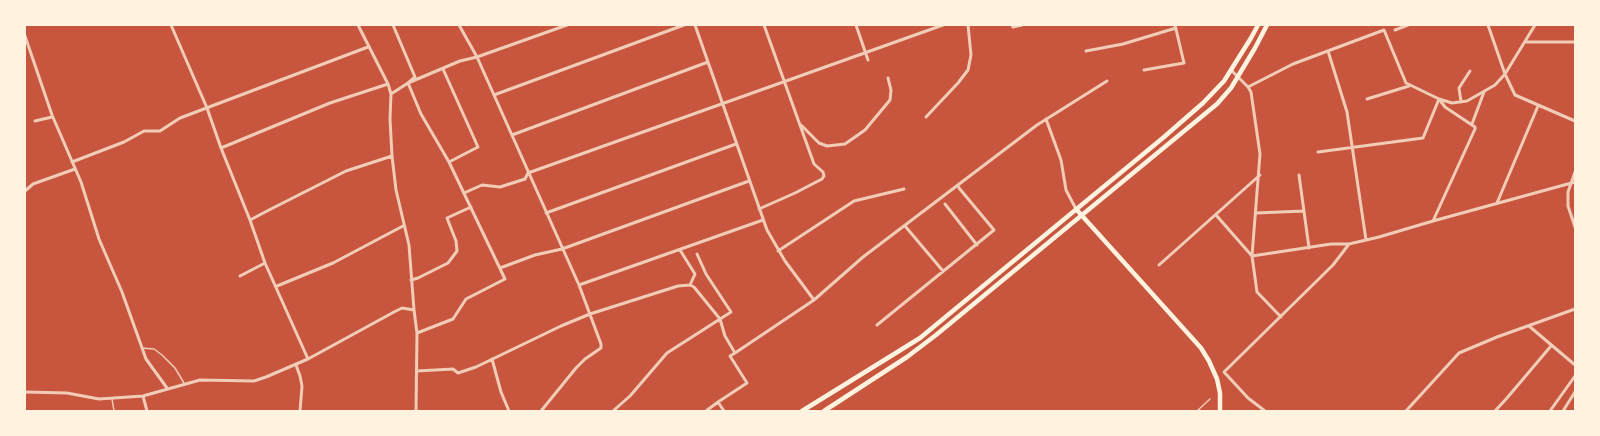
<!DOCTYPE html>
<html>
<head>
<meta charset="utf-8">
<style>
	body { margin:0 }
	#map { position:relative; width:1600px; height:436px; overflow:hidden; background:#c8553d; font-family:"Source Sans 3",sans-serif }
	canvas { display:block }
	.frame { position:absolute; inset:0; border:26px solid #fff3e0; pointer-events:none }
</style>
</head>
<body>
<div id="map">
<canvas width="1600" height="436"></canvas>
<div class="frame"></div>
</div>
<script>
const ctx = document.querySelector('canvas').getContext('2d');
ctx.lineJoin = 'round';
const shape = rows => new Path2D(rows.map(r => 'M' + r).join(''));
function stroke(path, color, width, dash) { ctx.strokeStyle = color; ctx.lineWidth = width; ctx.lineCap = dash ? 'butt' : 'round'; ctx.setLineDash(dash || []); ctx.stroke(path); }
stroke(shape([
	[142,348,154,349,162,355,175,368,184,383],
	[112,399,114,411],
	[1197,411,1210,399]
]), '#f1ccb7', 1.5);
stroke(shape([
	[171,25,207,108,221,148,250,220,265,263,308,359],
	[358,25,388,84,391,94,390,119,392,156,396,190,409,245,414,310,417,333,416,411],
	[393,25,415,77,408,83,421,114,449,162,505,279,466,299,453,319,417,333],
	[459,25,477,57,579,285,601,344,601,348,585,359,576,368,541,411],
	[695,25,767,230,785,261,814,300],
	[856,25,868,60],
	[1012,25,1013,27,1022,25],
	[1488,25,1505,74,1515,95,1575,121],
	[1395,30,1408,25],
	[25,36,52,115,81,182,99,239,122,292,146,359,167,388],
	[1525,42,1575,42],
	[1086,51,1123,44,1176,28],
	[1328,51,1347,112,1366,240],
	[443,69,478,147,449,162],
	[1144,70,1184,63,1175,25],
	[1231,70,1248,87,1251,92,1260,154,1252,256,1257,292,1281,317],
	[1248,87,1293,64,1384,30,1406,83,1439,99,1445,107,1475,127,1475,129,1433,221],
	[391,94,408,83,460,61,477,57,567,25],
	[494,95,684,25],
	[1367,99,1409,86],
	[1461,102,1459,88,1470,71],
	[926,117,958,83,968,70,971,55,968,25],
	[1046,119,1061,160,1066,190,1076,209],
	[35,121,52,117],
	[1472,124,1484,92],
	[801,125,819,143,827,146,845,144,865,130,890,100,891,90,888,78],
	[512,135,708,62],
	[221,148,330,103,388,84],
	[1318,152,1423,138,1439,99,1452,103,1467,101,1495,85,1505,74,1535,25],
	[72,162,124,142,144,131,160,131,180,118,368,47],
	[1575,172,1568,192,1568,206,1575,227],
	[1299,175,1309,248],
	[25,191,33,184,75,169],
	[464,193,482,185,500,187,525,179,528,173,943,25],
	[1497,203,1538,106],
	[945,204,977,245],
	[759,209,795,193,822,179,824,176,823,172,814,164,764,25],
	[546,213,736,144],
	[1256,213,1304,211],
	[1216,215,1252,256,1331,244,1349,244],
	[250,220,269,210,346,171,392,156],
	[905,226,943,271],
	[680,250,695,274,690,285],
	[778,251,854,201,904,189],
	[1159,265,1260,175],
	[500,268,535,255,562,249,749,181],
	[240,276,265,263],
	[411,280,418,278,448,263,457,251,456,241,447,218,471,207],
	[579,285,763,220],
	[277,286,333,263,403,226],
	[877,325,994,230,959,188,958,185],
	[1529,326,1575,365],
	[735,353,814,300,863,257,1037,125,1107,81],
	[492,359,501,392,509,411],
	[296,365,300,376,302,386,300,411],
	[417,371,453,369,458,373,476,367,561,326,590,314,678,286,690,285,694,287,720,319,725,336,735,353,730,356,747,383,718,402],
	[25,392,67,393,99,399,143,396,200,380,254,381,266,377,308,359,394,312,402,308,414,310],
	[143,396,147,411],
	[613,411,630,396,667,353,731,312,706,274,697,254],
	[706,411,718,402,724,411],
	[1265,411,1248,398,1224,372,1333,265,1349,244,1379,237,1433,221,1575,182],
	[1406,411,1459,353,1497,337,1575,309],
	[1495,411,1507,398,1551,346],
	[1550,411,1575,376],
	[1563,411,1575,392]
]), '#f1ccb7', 3);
stroke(shape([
	[1076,209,1201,348,1209,361,1217,379,1220,393,1220,411],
	[802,411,920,338,1164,137,1203,103,1224,81,1251,38,1258,25],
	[824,411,907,357,936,335,1217,104,1231,88,1255,48,1267,25]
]), '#fff3e0', 4.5);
</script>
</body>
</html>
